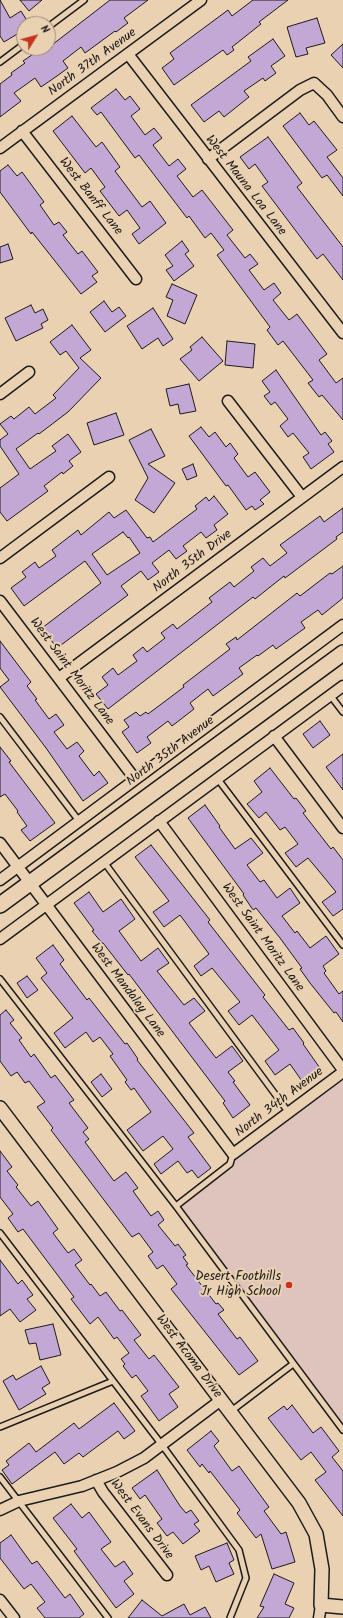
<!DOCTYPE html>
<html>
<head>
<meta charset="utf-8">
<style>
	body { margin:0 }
	#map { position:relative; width:343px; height:1618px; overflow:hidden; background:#ead1b2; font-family:Kalam,sans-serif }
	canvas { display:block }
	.north { position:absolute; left:16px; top:16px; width:40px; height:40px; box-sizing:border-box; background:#ead1b2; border:1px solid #988976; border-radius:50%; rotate:53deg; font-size:11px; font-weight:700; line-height:16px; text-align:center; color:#1c1c1c }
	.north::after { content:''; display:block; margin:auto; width:14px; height:18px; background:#c8321e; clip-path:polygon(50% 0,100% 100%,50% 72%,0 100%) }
</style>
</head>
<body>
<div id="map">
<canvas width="343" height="1618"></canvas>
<div class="north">N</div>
</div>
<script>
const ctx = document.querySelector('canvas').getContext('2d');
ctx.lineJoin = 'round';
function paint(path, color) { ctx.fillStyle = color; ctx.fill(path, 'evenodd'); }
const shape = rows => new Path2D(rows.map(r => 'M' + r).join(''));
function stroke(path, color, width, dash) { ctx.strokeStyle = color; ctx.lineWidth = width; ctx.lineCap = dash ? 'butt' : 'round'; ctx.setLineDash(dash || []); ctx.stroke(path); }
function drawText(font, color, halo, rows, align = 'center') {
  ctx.font = font + ' Kalam,sans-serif'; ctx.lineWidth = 4; ctx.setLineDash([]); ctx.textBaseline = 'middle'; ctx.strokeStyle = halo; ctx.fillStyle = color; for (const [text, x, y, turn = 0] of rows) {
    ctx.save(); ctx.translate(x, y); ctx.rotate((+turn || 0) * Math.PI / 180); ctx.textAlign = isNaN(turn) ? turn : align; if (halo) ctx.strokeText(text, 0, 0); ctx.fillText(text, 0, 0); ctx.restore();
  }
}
paint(shape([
	[343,1072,343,1430,176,1206,230,1164,233,1154]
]), '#dec4bc');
const building = shape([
	[0,0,10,18,21,11,29,24,24,24,24,30,4,42,0,36,0,0],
	[20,0,42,0,29,11,20,0],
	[110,0,148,0,124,18,128,23,116,32,115,31,85,53,81,47,63,61,68,68,57,76,41,87,35,78,14,93,21,101,0,117,0,84,12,75,11,73,25,63,23,61,42,48,48,48,110,0],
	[253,0,288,0,259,22,261,24,232,47,234,50,227,55,223,50,174,85,162,68,174,59,170,53,228,10,232,16,253,0],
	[317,18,325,43,306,48,308,54,296,57,287,27,317,18],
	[273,39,285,56,271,66,276,73,265,81,263,78,244,91,249,97,224,117,219,111,204,122,191,105,251,61,248,57,273,39],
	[343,44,343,68,331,55,343,44],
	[116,89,125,100,130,96,140,109,131,116,145,135,154,128,162,138,153,145,169,166,178,159,186,169,177,176,193,197,202,190,233,230,227,235,245,258,250,254,258,264,249,270,264,290,274,283,281,293,273,300,289,320,297,314,327,354,319,360,336,383,343,378,343,420,322,395,319,397,308,383,313,380,283,341,278,345,267,330,270,327,217,255,224,250,211,233,205,238,189,216,187,218,139,155,135,158,101,112,97,115,91,108,116,89],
	[300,113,309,125,314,121,337,150,327,157,343,178,343,196,327,175,322,178,283,126,300,113],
	[72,116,96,147,102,142,120,167,115,171,142,207,150,201,166,223,139,244,132,234,140,228,127,210,119,216,100,191,105,187,91,168,85,173,53,131,72,116],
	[268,137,302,183,297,187,343,247,343,280,323,254,317,259,262,186,268,182,255,164,249,169,240,157,268,137],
	[8,165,17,176,22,172,44,202,40,205,54,225,59,222,67,232,63,235,78,254,82,251,98,272,92,276,97,282,81,294,32,232,31,234,0,192,0,171,8,165],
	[182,241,189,251,185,254,194,266,174,281,166,270,173,266,165,255,182,241],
	[8,244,13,259,0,263,0,247,8,244],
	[172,284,197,295,185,324,167,316,173,300,166,297,172,284],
	[104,301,112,312,119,307,126,316,105,332,90,312,104,301],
	[31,305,35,313,43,309,48,320,41,324,43,328,16,341,5,318,31,305],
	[153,308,173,339,163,346,158,338,142,349,127,326,153,308],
	[72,325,91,350,80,358,101,378,68,412,39,434,38,433,16,449,30,469,56,451,52,446,68,434,81,452,69,461,73,466,63,474,62,472,44,486,48,491,7,521,0,512,0,488,19,474,0,446,0,440,8,434,0,424,11,416,14,419,29,407,35,414,56,398,53,395,79,368,66,351,60,355,50,342,72,325],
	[202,337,223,361,199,381,180,359,192,350,190,347,202,337],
	[227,341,255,344,253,368,225,365,227,341],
	[276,370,321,435,325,432,332,441,328,444,334,452,311,469,303,457,309,453,293,433,288,437,280,426,288,419,275,402,271,405,264,396,270,392,262,381,276,370],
	[189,384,196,411,180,414,178,404,170,406,166,389,189,384],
	[116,413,124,435,94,445,87,423,116,413],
	[201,427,209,437,215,432,226,447,230,443,238,454,234,458,248,477,255,472,270,492,260,500,264,504,255,510,252,506,246,510,228,485,226,486,189,436,201,427],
	[151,429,165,456,148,464,175,483,154,513,135,500,148,478,129,440,151,429],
	[193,464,197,476,187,480,182,469,193,464],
	[214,496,228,514,214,525,217,530,206,538,201,532,183,546,187,551,176,559,169,550,152,563,159,572,148,580,141,571,121,586,128,595,57,648,42,628,101,583,85,561,24,606,11,588,26,577,22,572,35,562,39,568,56,556,52,550,78,530,81,535,109,512,114,518,126,510,147,538,150,537,153,542,197,509,195,506,206,497,209,501,214,496],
	[123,532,128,538,129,537,140,553,107,575,92,554,123,532],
	[343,508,343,532,336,537,337,539,285,578,284,576,255,599,253,597,108,709,96,694,108,685,102,677,113,668,118,675,137,661,133,655,143,647,147,652,165,638,161,633,173,624,177,629,212,602,209,598,230,582,234,587,254,571,251,567,263,558,270,566,287,553,280,545,320,516,324,522,343,508],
	[343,566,343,598,322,615,318,610,301,622,305,628,276,649,273,645,258,656,257,655,239,668,243,674,213,696,208,689,190,703,194,709,172,726,168,721,147,737,151,743,137,753,122,732,129,727,124,720,136,712,140,716,146,712,148,714,184,687,183,685,230,649,226,644,236,637,237,640,297,593,300,596,330,573,332,574,343,566],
	[0,641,31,682,27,686,37,699,35,700,49,719,56,714,64,725,54,732,67,749,77,742,84,751,79,756,94,776,99,771,108,783,83,801,46,748,0,687,9,680,0,668,0,641],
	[320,721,330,735,313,748,303,734,320,721],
	[0,747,11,761,9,762,55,823,30,841,21,830,27,826,17,812,18,811,5,794,0,797,0,747],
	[343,754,343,790,326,767,343,754],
	[270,768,294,799,296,798,306,811,303,813,331,849,333,847,343,860,343,909,333,916,322,902,336,892,323,876,308,858,296,867,285,853,298,844,285,827,280,830,266,812,259,818,247,804,262,792,254,781,270,768],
	[205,805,220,826,219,827,235,849,251,838,263,853,247,865,260,882,264,880,277,898,290,888,300,903,282,916,295,933,297,931,310,948,326,936,339,954,323,966,326,971,324,973,339,994,343,991,343,1022,336,1012,334,1013,310,983,300,969,302,968,280,938,256,908,253,910,243,895,244,894,188,818,205,805],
	[151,845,210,920,208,922,265,995,263,997,289,1030,293,1028,304,1043,303,1044,322,1071,304,1084,290,1064,275,1075,265,1061,279,1050,252,1015,239,1025,228,1011,240,1002,212,968,201,976,194,966,209,954,180,915,164,927,153,912,169,901,135,857,151,845],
	[89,892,103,912,121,899,135,919,119,931,141,961,158,948,169,963,157,971,184,1005,194,998,205,1011,189,1023,216,1058,232,1046,243,1061,228,1072,235,1081,233,1082,250,1105,233,1118,223,1103,225,1101,129,974,128,975,103,943,102,943,92,931,94,930,74,903,89,892],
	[53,945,64,960,60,964,87,1000,89,998,125,1044,127,1043,138,1059,137,1060,194,1133,188,1137,211,1168,198,1178,192,1170,187,1173,178,1161,161,1174,154,1164,173,1149,163,1136,143,1151,127,1130,151,1112,134,1088,131,1090,125,1082,127,1080,110,1056,113,1054,100,1037,93,1042,86,1032,65,1048,54,1033,73,1018,41,978,47,973,36,958,53,945],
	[27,976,38,990,27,998,17,983,27,976],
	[6,1010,14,1020,10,1023,22,1038,19,1040,31,1057,34,1054,51,1078,55,1075,74,1100,69,1103,88,1128,83,1132,89,1139,85,1142,114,1181,126,1172,138,1188,133,1191,151,1216,158,1211,164,1220,158,1225,175,1246,178,1244,186,1255,183,1257,188,1264,186,1265,216,1304,218,1303,224,1310,218,1314,237,1339,240,1337,258,1361,239,1375,171,1289,177,1284,163,1265,157,1269,148,1256,153,1252,139,1233,132,1237,51,1130,53,1128,37,1107,45,1102,29,1081,25,1083,17,1072,11,1076,0,1061,0,1015,6,1010],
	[101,1074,112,1089,102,1097,91,1082,101,1074],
	[0,1151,12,1167,7,1171,18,1185,16,1187,31,1206,38,1201,58,1229,53,1233,68,1253,74,1249,82,1260,75,1265,90,1285,91,1284,100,1296,106,1292,120,1311,122,1310,141,1335,134,1340,149,1359,154,1355,179,1387,169,1394,178,1407,159,1421,141,1396,148,1391,136,1375,132,1378,123,1366,125,1364,121,1359,129,1353,117,1337,114,1339,98,1317,90,1324,71,1299,74,1297,23,1229,18,1232,8,1218,13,1214,0,1197,0,1151],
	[0,1260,18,1284,22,1280,33,1295,27,1299,36,1310,20,1322,10,1309,0,1316,0,1260],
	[53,1324,61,1355,40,1360,36,1343,29,1344,25,1330,53,1324],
	[41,1366,50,1383,42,1388,46,1394,19,1410,3,1381,13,1375,16,1380,41,1366],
	[114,1403,135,1431,124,1439,118,1431,83,1457,79,1453,64,1464,55,1452,12,1484,2,1470,9,1465,6,1461,29,1443,36,1452,74,1423,79,1429,114,1403],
	[292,1405,313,1433,321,1427,339,1451,332,1457,343,1471,343,1516,315,1480,326,1472,311,1452,301,1460,268,1418,284,1406,287,1410,292,1405],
	[211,1431,219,1441,214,1446,232,1471,239,1466,269,1507,264,1511,281,1534,286,1532,295,1562,272,1569,261,1534,256,1538,237,1513,240,1510,210,1471,209,1473,202,1464,200,1467,187,1450,211,1431],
	[157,1470,180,1506,186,1513,191,1510,199,1521,194,1524,200,1531,183,1544,173,1532,167,1536,157,1523,162,1519,145,1495,140,1499,132,1488,157,1470],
	[71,1504,82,1518,89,1512,111,1542,101,1549,115,1567,124,1561,133,1574,124,1581,134,1594,116,1608,74,1551,77,1549,53,1518,71,1504],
	[11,1535,32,1564,37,1561,65,1598,70,1594,84,1614,79,1618,45,1618,37,1608,45,1602,31,1584,24,1589,0,1558,0,1543,11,1535],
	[227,1543,234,1560,229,1563,234,1574,216,1582,209,1566,201,1570,195,1556,227,1543],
	[274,1574,294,1583,285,1604,294,1608,289,1618,257,1618,264,1607,260,1606,274,1574],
	[142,1600,162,1616,184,1604,190,1615,205,1607,211,1618,128,1618,142,1600]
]);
paint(building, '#c3a7d4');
stroke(building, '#1c1c1c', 1);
const service = shape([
	[48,27,84,0],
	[0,62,24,44],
	[330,695,343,712],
	[0,717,79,821],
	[217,778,343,945],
	[104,862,289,1113],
	[0,979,176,1206,343,1430],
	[176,1206,230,1164,233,1154],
	[0,1233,162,1445,239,1550,246,1578,230,1618],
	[230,1412,293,1364],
	[0,1427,113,1381],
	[0,1477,108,1618]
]);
const minor = shape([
	[128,54,343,333],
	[22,131,136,279],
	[0,148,201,0],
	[208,159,300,90,314,83,327,95,343,117],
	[0,394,29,372],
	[228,401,302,497],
	[0,558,109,477],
	[0,601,135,779],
	[59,678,343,467],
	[274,736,343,828],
	[159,821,343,1070],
	[0,843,233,1154,343,1072],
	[0,880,343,625],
	[0,939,343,686],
	[96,1480,103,1492,167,1575],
	[0,1510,19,1501,82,1486,117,1472,144,1458,221,1400],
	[0,1600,14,1618],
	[319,1618,321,1605]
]);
const tertiary = shape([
	[0,1108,299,1503,316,1534,322,1569,321,1605,343,1607]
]);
const secondary = shape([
	[0,905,343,653]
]);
stroke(service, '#1c1c1c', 8);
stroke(minor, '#1c1c1c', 13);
stroke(tertiary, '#1c1c1c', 16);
stroke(secondary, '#1c1c1c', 18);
stroke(service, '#ead1b2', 5);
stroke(minor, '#ead1b2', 10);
stroke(tertiary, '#ead1b2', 13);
stroke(secondary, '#ead1b2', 15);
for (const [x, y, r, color] of [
	[289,1285,4,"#c8321e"]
]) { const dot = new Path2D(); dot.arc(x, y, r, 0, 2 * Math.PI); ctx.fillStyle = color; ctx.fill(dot); stroke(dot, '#ead1b2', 1.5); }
drawText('13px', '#1c1c1c', '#ead1b2', [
	["North 37th Avenue",93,63,-36],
	["West Mauna Loa Lane",245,186,52],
	["West Banff Lane",90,197,52],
	["North 35th Drive",193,562,-37],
	["West Saint Moritz Lane",71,672,53],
	["North 35th Avenue",171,752,-37],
	["West Saint Moritz Lane",262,938,54],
	["West Mandalay Lane",127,991,53],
	["North 34th Avenue",280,1103,-37],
	["West Acoma Drive",188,1357,53],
	["West Evans Drive",141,1520,53]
]);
drawText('13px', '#1c1c1c', '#ead1b2', [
	["Desert Foothills",281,1278],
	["Jr High School",281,1293]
], 'right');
</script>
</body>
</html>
